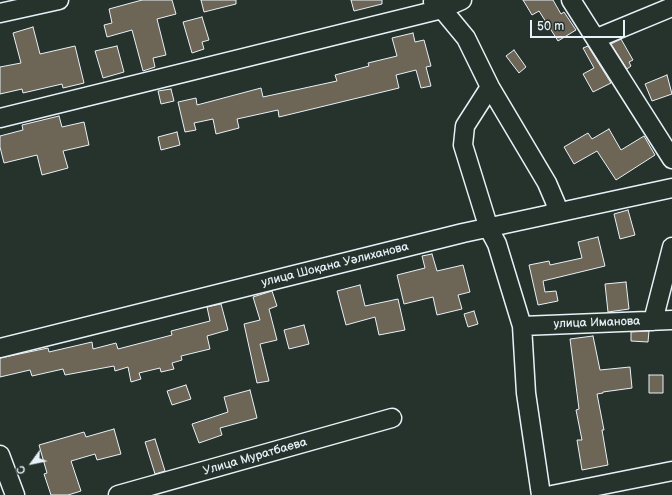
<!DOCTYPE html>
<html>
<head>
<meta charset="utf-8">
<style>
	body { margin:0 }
	#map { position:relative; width:672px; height:495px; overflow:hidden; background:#26332d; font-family:"Balsamiq Sans",sans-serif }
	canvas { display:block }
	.north { position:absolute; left:12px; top:443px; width:40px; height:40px; -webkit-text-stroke:3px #26332d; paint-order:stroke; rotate:237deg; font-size:11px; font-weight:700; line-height:16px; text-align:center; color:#e8f1f8 }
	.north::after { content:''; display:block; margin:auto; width:14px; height:18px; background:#e8f1f8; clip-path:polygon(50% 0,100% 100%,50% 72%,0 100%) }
	.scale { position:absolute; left:530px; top:20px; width:95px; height:18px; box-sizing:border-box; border:2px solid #e8f1f8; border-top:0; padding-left:5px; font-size:12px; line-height:14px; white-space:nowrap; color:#e8f1f8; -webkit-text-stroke:3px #26332d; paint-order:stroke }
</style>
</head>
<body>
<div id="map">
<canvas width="672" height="495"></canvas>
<div class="north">С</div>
<div class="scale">50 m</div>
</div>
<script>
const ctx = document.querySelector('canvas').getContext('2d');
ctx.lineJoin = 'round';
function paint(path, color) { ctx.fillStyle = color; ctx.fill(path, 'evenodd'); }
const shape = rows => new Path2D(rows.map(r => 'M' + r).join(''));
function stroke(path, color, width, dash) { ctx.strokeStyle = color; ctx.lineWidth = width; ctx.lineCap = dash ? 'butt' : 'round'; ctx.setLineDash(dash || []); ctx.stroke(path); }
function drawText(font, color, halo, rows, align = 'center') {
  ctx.font = font + ' "Balsamiq Sans",sans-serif'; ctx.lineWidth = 3.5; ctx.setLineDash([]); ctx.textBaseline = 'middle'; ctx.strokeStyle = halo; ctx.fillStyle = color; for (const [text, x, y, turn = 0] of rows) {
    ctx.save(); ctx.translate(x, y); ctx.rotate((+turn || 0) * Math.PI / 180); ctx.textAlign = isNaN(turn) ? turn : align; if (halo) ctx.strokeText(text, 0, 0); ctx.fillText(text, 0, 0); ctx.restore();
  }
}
const building = shape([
	[142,0,172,0,176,14,157,19,166,55,153,58,155,67,143,71,132,30,107,37,104,25,112,23,109,9,142,0],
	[201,0,236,0,236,4,204,12,201,0],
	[351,0,382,0,382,4,354,11,351,0],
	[523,0,553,0,561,14,564,12,576,30,558,41,539,11,532,15,523,0],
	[202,17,209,40,202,42,204,49,192,53,183,22,202,17],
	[33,27,40,54,75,46,84,83,63,88,62,84,23,93,22,89,0,94,0,67,21,63,13,33,33,27],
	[413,33,415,42,424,40,431,66,426,67,431,86,421,88,416,70,396,75,399,88,279,117,278,110,237,119,239,128,216,134,213,119,194,123,196,130,185,132,178,102,196,98,197,105,261,88,263,97,337,81,335,75,369,66,368,63,397,56,392,38,413,33],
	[621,39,633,60,629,62,631,66,627,69,611,44,621,39],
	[117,46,124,72,103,78,95,51,117,46],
	[588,46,611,83,593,92,583,74,594,68,583,48,588,46],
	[514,50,526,67,519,73,506,56,514,50],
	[667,75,672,94,652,101,645,84,667,75],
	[171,89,174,101,161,104,158,91,171,89],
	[59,116,62,127,84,122,89,145,63,151,68,168,42,175,37,155,4,163,0,147,0,136,23,130,22,125,59,116],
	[609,129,621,150,644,136,655,155,616,180,597,151,574,164,564,147,588,133,592,139,609,129],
	[177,132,180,145,161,150,158,137,177,132],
	[628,210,635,235,620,239,614,214,628,210],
	[598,237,605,266,543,281,545,292,556,291,558,301,538,305,529,265,549,261,550,265,582,258,578,242,598,237],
	[432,254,437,271,463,265,470,292,458,295,462,309,437,315,433,297,404,304,397,275,425,268,422,256,432,254],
	[626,282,629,309,608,312,605,284,626,282],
	[360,285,365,306,398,299,405,330,379,335,375,317,346,325,337,291,360,285],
	[272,291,277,306,269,309,277,340,260,344,269,381,257,383,244,324,260,320,253,297,272,291],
	[221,304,228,330,207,336,210,349,181,356,182,360,172,363,174,369,161,372,160,368,139,373,141,379,131,382,128,367,115,371,114,366,65,375,63,369,32,376,30,370,0,377,0,358,48,348,49,352,92,342,93,349,116,343,118,349,172,335,171,331,210,321,207,307,221,304],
	[474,311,478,324,468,327,464,314,474,311],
	[304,325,309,344,289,349,284,330,304,325],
	[649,331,648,342,631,341,631,332,649,331],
	[593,336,600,370,630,367,632,388,603,392,603,393,597,394,604,430,602,430,608,465,582,470,577,440,582,440,576,410,579,409,570,339,593,336],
	[649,375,663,375,663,393,649,393,649,375],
	[186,385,191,399,172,405,167,391,186,385],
	[250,390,257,418,220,428,222,435,199,443,192,424,228,412,224,397,250,390],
	[114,429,121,454,97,460,95,454,71,461,81,491,68,495,51,495,44,474,47,473,39,445,84,432,86,437,114,429],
	[155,439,165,471,155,474,145,442,155,439]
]);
paint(building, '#6d6556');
stroke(building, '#e8f1f8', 1);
const minor = shape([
	[571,0,672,159],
	[433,2,442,9,466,38,490,87,547,183,556,204,554,213],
	[0,13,59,0],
	[597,38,672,7],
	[490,87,465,126,463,145,489,229,497,244,522,326,526,393,541,495],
	[0,118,442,9,462,0],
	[653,321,672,247],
	[522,326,672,320],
	[0,348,463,233,672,188],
	[0,455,15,495],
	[118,495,392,418],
	[552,495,672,471]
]);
stroke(minor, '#e8f1f8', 21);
stroke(minor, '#26332d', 18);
drawText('12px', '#e8f1f8', '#26332d', [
	["улица Шоқана Уәлиханова",335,265,-14],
	["улица Иманова",597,323,-2],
	["Улица Муратбаева",255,457,-16]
]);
</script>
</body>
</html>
